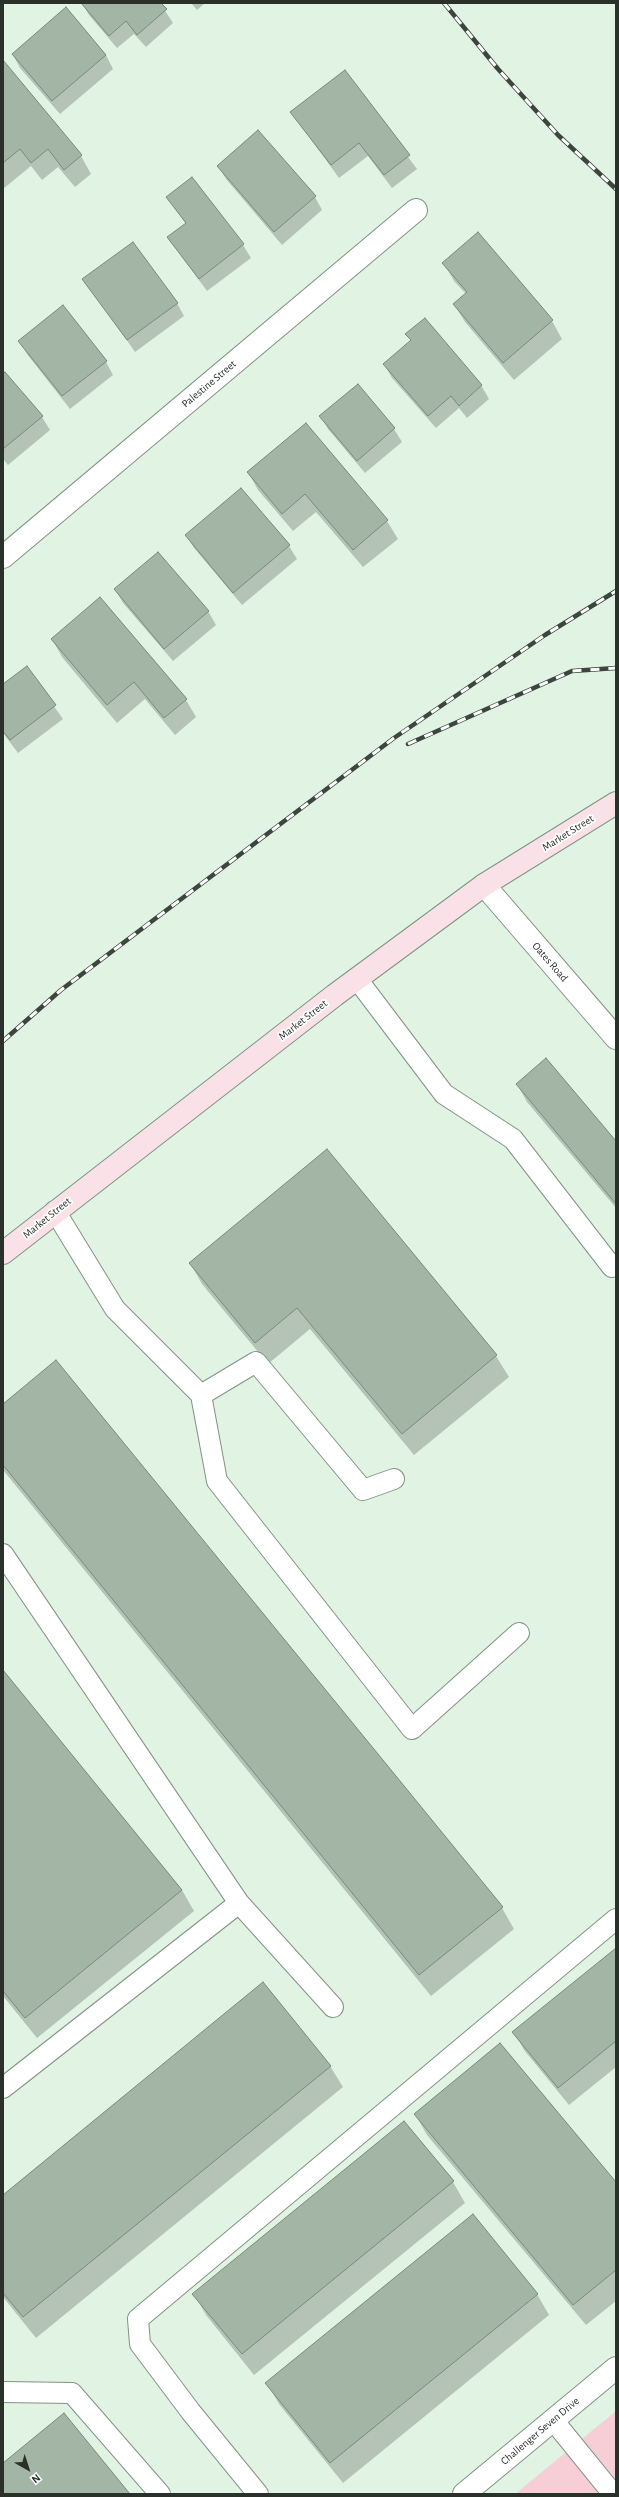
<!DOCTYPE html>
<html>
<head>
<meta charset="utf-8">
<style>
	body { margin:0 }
	#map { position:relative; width:619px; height:2497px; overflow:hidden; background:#e1f4e4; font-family:"Alegreya Sans",sans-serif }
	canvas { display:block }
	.frame { position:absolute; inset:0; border:4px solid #2a312b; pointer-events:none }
	.north { position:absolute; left:8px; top:2449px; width:40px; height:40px; -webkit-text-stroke:3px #fff; paint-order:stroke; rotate:141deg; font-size:11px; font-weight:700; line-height:16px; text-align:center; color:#2a312b }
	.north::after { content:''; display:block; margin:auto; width:14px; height:18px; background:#2a312b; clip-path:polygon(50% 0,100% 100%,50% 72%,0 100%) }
</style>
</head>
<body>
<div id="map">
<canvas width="619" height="2497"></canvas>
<div class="frame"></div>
<div class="north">N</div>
</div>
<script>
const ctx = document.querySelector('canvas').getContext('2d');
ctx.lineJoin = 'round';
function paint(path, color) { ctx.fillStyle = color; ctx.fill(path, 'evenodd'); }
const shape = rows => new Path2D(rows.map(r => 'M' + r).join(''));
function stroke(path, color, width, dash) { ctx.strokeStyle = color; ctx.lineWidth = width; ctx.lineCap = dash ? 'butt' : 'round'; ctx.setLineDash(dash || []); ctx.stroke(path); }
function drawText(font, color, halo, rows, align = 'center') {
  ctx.font = font + ' "Alegreya Sans",sans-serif'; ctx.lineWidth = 3.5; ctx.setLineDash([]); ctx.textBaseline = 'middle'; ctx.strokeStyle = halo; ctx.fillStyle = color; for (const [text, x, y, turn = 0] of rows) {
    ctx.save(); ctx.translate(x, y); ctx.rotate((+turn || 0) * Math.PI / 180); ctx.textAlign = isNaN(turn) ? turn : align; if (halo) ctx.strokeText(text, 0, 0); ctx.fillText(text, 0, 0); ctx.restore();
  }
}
paint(shape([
	[616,2411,616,2494,515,2494]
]), '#f8ced6');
paint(shape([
	[82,3,160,3,173,23,146,47,134,34,117,48,89,15],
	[191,3,205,3,197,10],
	[66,9,106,55,113,69,60,114,20,68,13,55],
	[3,62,81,156,91,174,75,187,58,167,42,180,31,166,3,189],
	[344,71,417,169,392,188,368,156,339,178,291,112],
	[218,166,315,197,322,210,282,245,226,179],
	[192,178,243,245,251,258,207,291,168,238,186,224,167,197],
	[444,263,552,321,562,339,514,380,465,322,454,304,466,294,454,281],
	[84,279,177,303,184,316,135,352],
	[407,335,481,385,489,399,467,418,459,408,436,428,392,378,384,364,411,341],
	[20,341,106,362,113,375,70,409,27,354],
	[3,375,42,417,50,430,8,465,3,459],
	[358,385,394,429,402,442,365,473,328,429,321,416],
	[305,424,387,521,398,539,363,567,316,512,293,531,258,490,248,472],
	[241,489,289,546,297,559,242,605,194,548,186,535],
	[115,589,208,611,216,625,173,661,123,603],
	[52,639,186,700,196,717,175,735,145,699,117,723,62,657],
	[27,668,63,719,18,753,3,733,3,685],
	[517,1084,616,1143,616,1208,527,1102],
	[327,1151,496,1356,509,1377,414,1455,310,1329,268,1364,202,1284,190,1263],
	[3,1405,502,1908,514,1929,431,1996,3,1470],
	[3,1671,182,1890,194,1911,37,2038,3,1996],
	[616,1949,616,2067,569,2105,524,2050,514,2032],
	[330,2066,343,2087,36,2338,3,2297,3,2196],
	[415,2114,616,2184,616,2301,586,2325,427,2135],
	[453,2182,465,2203,254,2375,206,2315,194,2294],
	[537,2294,549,2315,343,2483,279,2404,267,2383]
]), '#0003');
const building = shape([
	[81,3,161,3,167,9,137,35,126,21,109,36,81,3],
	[66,7,106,55,52,101,12,54,66,7],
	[3,60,82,155,64,170,48,149,31,163,20,149,3,163,3,60],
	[345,70,410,155,384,175,359,143,331,165,290,112,345,70],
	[258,130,316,196,274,232,217,166,258,130],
	[192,177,244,244,199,279,167,237,186,223,166,197,192,177],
	[478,232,553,320,503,363,453,304,467,292,442,263,478,232],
	[133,242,178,303,127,340,82,279,133,242],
	[63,305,107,361,62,396,18,341,63,305],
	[425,318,482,385,459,406,451,396,428,416,383,364,411,340,405,334,425,318],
	[5,372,43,416,3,449,3,374,5,372],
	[358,384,395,428,357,461,319,416,358,384],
	[306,423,388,520,353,550,305,494,282,514,247,472,306,423],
	[241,488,290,545,233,593,185,535,241,488],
	[158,552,209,611,164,649,114,589,158,552],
	[100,597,187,699,164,718,134,682,107,705,51,639,100,597],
	[27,666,56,705,10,740,3,731,3,684,27,666],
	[546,1058,616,1141,616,1204,516,1084,546,1058],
	[327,1149,497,1355,402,1434,297,1308,255,1343,189,1263,327,1149],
	[56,1360,503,1907,419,1975,3,1465,3,1404,56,1360],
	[3,1670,182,1890,25,2018,3,1991,3,1670],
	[616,1948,616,2041,558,2088,512,2032,616,1948],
	[263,1982,331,2066,23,2317,3,2293,3,2195,263,1982],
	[500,2043,616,2182,616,2270,573,2305,414,2114,500,2043],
	[404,2121,454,2181,242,2354,192,2294,404,2121],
	[473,2214,538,2294,330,2463,265,2383,473,2214],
	[64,2413,130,2494,3,2494,3,2463,64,2413]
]);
paint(building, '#a3b6a6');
stroke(building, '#788a7b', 1);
const service = shape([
	[357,979,444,1094,513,1139,612,1267],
	[55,1211,115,1309,201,1395,217,1481,412,1729,519,1633],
	[201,1395,256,1362,363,1490,394,1479],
	[3,1554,239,1903,333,2007],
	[3,2088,239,1903],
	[3,2392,72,2393,160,2494],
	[553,2420,613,2494],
	[258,2494,191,2412,140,2344,138,2319,616,1919]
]);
const minor = shape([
	[3,557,416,210],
	[484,885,616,1038],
	[464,2494,616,2368]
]);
const secondary = shape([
	[3,1253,335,995,484,885,616,803]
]);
stroke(service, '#819385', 22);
stroke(minor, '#819385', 24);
stroke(secondary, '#819385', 24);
stroke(service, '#fff', 20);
stroke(minor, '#fff', 22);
stroke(secondary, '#fae1e7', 22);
const rail = shape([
	[444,3,498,69,558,135,616,189],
	[408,744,572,671,616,668],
	[3,1041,61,990,394,738,545,635,616,591]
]);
stroke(rail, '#3c453e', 4.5);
stroke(rail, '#fff', 3, [9]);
drawText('11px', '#2a312b', '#fff', [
	["Palestine Street",209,384,-40],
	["Market Street",568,833,-32],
	["Oates Road",550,962,49],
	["Market Street",303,1020,-38],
	["Market Street",47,1218,-39],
	["Challenger Seven Drive",540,2431,-40]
]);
</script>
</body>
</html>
